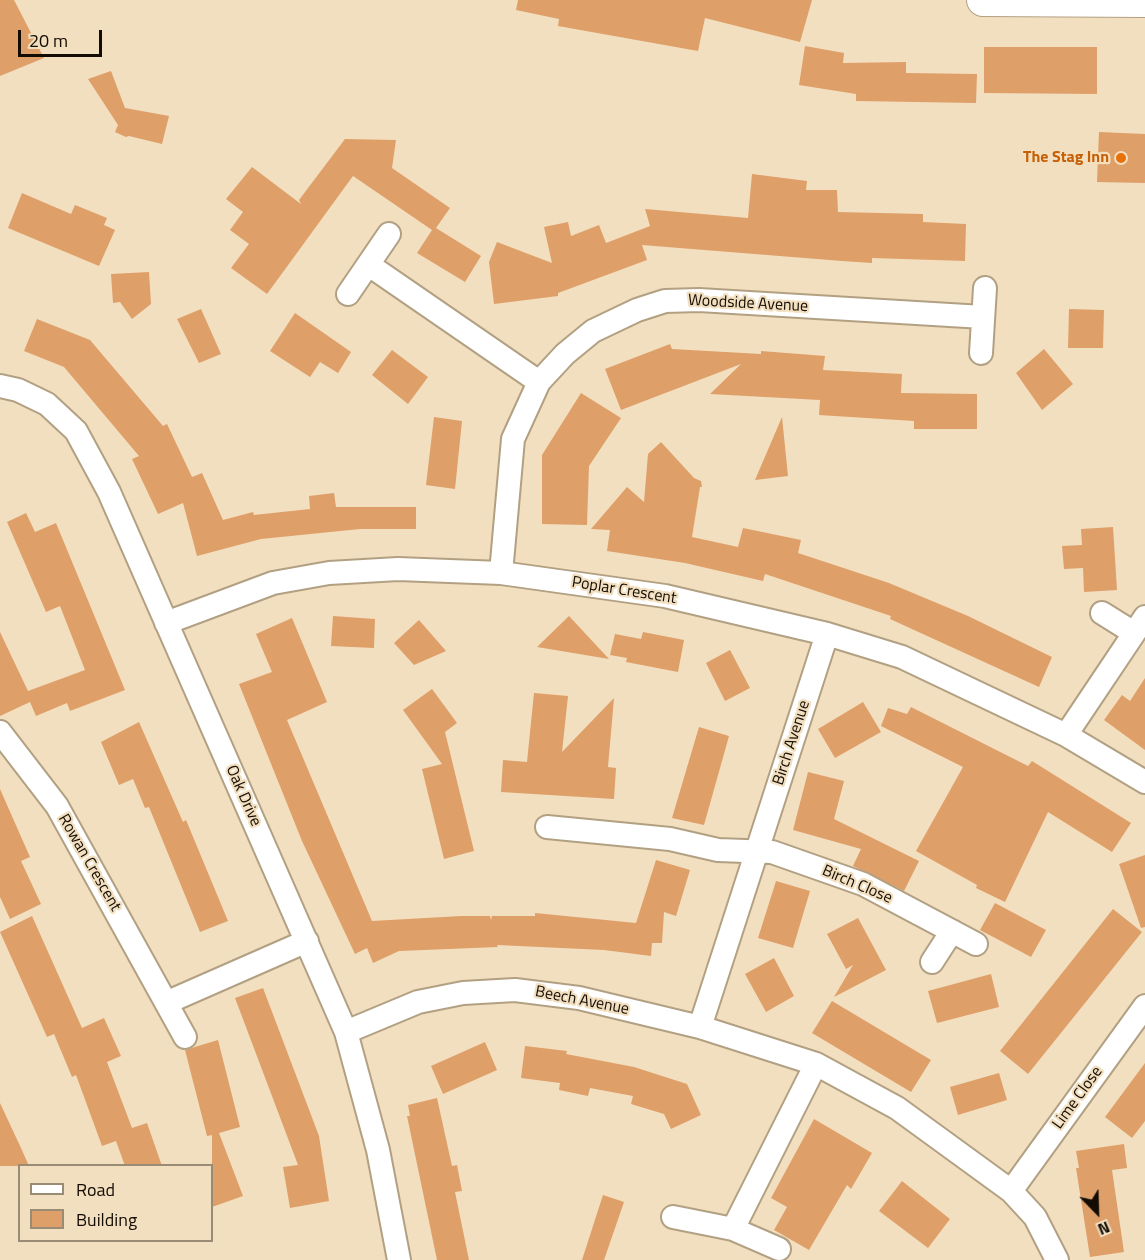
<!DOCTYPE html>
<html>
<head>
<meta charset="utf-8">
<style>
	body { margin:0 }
	#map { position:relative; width:1145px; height:1260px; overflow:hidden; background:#f2dfbf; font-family:"Titillium Web",sans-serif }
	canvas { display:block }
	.legend { position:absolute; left:18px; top:1164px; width:195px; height:78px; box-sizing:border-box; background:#f2dfbf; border:2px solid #998b74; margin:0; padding:8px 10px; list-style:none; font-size:18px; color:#130c03 }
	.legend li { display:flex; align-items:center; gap:12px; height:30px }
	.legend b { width:30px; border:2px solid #998b74 }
	.north { position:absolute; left:1067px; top:1182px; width:60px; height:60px; -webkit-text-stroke:4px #f2dfbf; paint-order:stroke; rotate:157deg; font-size:16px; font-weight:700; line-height:24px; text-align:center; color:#130c03 }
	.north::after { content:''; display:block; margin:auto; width:21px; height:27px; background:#130c03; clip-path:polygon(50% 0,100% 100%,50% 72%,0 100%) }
	.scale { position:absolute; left:18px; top:30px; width:84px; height:27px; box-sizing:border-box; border:3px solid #130c03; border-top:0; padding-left:8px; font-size:18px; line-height:21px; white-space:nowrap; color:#130c03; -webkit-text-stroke:4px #f2dfbf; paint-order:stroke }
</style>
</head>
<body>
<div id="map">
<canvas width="1145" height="1260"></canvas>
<ul class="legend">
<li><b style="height:8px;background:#fff"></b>Road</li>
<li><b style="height:16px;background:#df9f69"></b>Building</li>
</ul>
<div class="north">N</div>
<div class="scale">20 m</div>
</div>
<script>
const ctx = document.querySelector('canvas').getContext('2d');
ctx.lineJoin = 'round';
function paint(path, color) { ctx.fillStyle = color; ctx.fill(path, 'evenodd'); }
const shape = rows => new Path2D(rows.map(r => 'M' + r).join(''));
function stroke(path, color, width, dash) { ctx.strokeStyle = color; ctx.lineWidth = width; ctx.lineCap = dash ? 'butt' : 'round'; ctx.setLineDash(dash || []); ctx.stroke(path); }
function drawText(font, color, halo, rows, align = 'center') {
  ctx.font = font + ' "Titillium Web",sans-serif'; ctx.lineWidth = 4.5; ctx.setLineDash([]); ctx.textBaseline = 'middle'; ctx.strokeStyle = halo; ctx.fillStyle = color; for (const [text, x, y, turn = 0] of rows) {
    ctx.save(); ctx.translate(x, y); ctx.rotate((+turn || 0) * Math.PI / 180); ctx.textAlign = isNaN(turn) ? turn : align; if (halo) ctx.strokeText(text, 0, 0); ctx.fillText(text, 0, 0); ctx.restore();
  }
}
paint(shape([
	[0,0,14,0,44,58,0,76],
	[518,0,812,0,800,42,705,18,698,51,558,26,559,19,516,10],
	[805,46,844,53,843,63,906,62,906,73,977,74,976,103,856,101,856,94,799,85],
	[984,47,1097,47,1097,94,984,93],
	[111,71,125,108,169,116,162,144,129,136,126,137,115,132,118,125,88,79],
	[1099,132,1145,134,1145,183,1097,182],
	[345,139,396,140,392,168,450,208,436,228,481,256,465,282,417,253,432,230,353,176,267,294,231,268,249,244,230,230,243,212,226,199,252,167,301,204,299,200],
	[752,174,807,181,806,190,837,190,838,212,923,214,923,222,966,224,965,261,872,258,872,263,842,261,642,245,647,260,558,293,558,296,494,304,489,262,497,242,552,263,544,227,568,222,571,236,599,225,606,243,650,226,645,209,748,218],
	[22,193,71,214,75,205,107,218,104,225,115,230,99,266,8,228],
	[149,272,151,304,132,319,120,302,113,303,111,274],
	[201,309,221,354,199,363,177,319],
	[1069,309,1104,310,1103,348,1068,348],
	[295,313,351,352,338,373,320,362,310,377,270,351],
	[37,319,90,340,163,426,167,424,192,477,202,473,223,520,253,512,254,515,310,509,309,496,334,493,336,507,416,507,416,529,360,529,261,539,197,556,183,503,158,514,132,459,139,456,64,367,24,351],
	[670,344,672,349,761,354,761,351,825,356,823,370,902,374,901,393,977,394,977,429,914,429,914,421,819,415,820,400,710,394,741,364,621,410,605,369],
	[1044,349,1073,384,1042,410,1016,373],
	[392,350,428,377,408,404,372,375],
	[581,393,621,418,589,466,587,525,542,524,542,455],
	[434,417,462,421,455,489,426,485],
	[782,417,788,476,755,480],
	[661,442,694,478,701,481,702,487,700,487,692,537,738,547,743,528,801,540,798,553,889,583,968,616,1052,657,1039,687,890,619,891,616,765,574,763,581,685,563,607,551,610,530,591,529,627,487,644,502,648,454],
	[26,513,35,532,56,523,125,690,70,711,67,703,36,716,30,702,0,716,0,632,28,691,85,670,60,606,46,612,7,522],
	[1113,527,1117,590,1084,592,1083,568,1064,569,1062,546,1082,545,1081,529],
	[333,616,375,619,374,648,331,646],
	[569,616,609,659,537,647],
	[292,618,327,702,287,720,372,921,461,916,490,916,491,920,492,916,535,916,535,913,636,923,656,860,690,870,676,916,664,912,662,943,652,943,651,956,604,950,497,945,498,947,399,951,373,963,367,948,355,954,302,841,239,684,272,672,256,634],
	[419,620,446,651,414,665,394,643],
	[643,632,684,640,678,672,626,662,627,658,610,655,615,634,641,639],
	[730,650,750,688,725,701,706,663],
	[1145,678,1145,750,1104,720,1122,695,1130,701],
	[432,689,457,723,445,732,474,851,444,859,422,769,442,764,403,710],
	[534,693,568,696,562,752,614,698,608,767,616,768,614,799,501,792,503,760,527,762],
	[863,702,881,732,835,758,818,729],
	[911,707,1028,766,1032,761,1131,823,1112,852,1048,812,1005,902,976,888,977,885,916,851,963,767,881,726,888,708,907,714],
	[139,722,183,822,186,820,228,921,200,932,149,807,145,808,133,779,119,785,101,742],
	[699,727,729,736,704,825,672,818],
	[808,772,844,781,834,819,919,861,904,891,853,866,861,849,793,830],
	[0,789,30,857,21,861,41,904,10,919,0,897],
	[1145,855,1145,927,1141,928,1119,864],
	[776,881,810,891,793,948,758,938],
	[995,903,1046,930,1031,957,980,930],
	[1113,909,1142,932,1028,1074,1000,1051],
	[32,916,82,1028,104,1018,121,1056,107,1062,132,1128,147,1123,162,1166,125,1166,116,1141,102,1146,76,1075,72,1077,54,1034,47,1037,0,932],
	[858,918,886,970,834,997,853,965,846,969,827,934],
	[774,958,794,996,766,1012,745,974],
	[991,974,999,1007,937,1023,928,991],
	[263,988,319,1136,329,1201,290,1208,283,1167,298,1165,235,998],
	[832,1001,931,1060,911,1092,812,1033],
	[218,1040,240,1127,219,1133,243,1196,212,1207,212,1135,207,1136,185,1050],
	[485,1042,497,1070,443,1094,431,1066],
	[525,1046,567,1051,566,1054,634,1067,687,1084,701,1115,671,1129,664,1114,631,1104,633,1096,590,1088,588,1096,559,1090,560,1083,521,1078],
	[1145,1063,1145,1121,1132,1138,1105,1117],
	[999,1073,1007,1100,958,1115,950,1087],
	[437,1098,452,1166,457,1165,462,1191,455,1192,469,1260,437,1260,407,1116,410,1116,408,1105],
	[0,1103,21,1148,29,1166,0,1166],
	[814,1119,872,1153,851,1189,847,1185,809,1250,774,1230,787,1207,771,1198],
	[1124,1144,1127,1168,1112,1170,1124,1252,1090,1257,1076,1168,1079,1168,1076,1151],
	[902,1181,950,1219,928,1248,879,1211],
	[603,1195,624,1202,604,1260,582,1260]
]), '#df9f69');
const street = shape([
	[369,265,539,382],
	[348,294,389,234],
	[981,353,985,288],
	[0,386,18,390,47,404,76,431,109,492,346,1032,378,1150,399,1260],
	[501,573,513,439,539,382,565,354,593,331,637,310,665,301,699,300,983,317],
	[1102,613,1134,633],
	[166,623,273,583,329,573,398,569,501,573,665,596,827,634,902,657,1066,735,1145,782],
	[0,732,57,806,185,1037],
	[1066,735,1145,617],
	[547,827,670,839,718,850,772,852,863,884,976,944],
	[932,962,952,931],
	[168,1002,307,941],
	[700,1027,827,634],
	[346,1032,418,1002,463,993,515,990,579,998,700,1027,816,1064,897,1108,1011,1191,1035,1217,1057,1260],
	[1011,1191,1145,1006],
	[673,1217,733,1229,779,1249],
	[733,1229,816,1064]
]);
const secondary = shape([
	[983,0,1145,1]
]);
stroke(street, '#b2a083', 26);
stroke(secondary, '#b2a083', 34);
stroke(street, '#fff', 22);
stroke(secondary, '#fff', 32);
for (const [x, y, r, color] of [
	[1121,158,6,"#e8710a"]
]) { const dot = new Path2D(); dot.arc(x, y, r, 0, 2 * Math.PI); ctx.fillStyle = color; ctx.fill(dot); stroke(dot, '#f2dfbf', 2); }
drawText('bold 16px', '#c56008', '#f2dfbf', [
	["The Stag Inn",1109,158]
], 'right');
drawText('16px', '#130c03', '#f2dfbf', [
	["Woodside Avenue",748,304,3],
	["Poplar Crescent",624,591,9],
	["Birch Avenue",792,743,-72],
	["Oak Drive",243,796,66],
	["Rowan Crescent",89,863,60],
	["Birch Close",857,885,23],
	["Beech Avenue",582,1001,11],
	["Lime Close",1078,1098,-54]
]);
</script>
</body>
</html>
